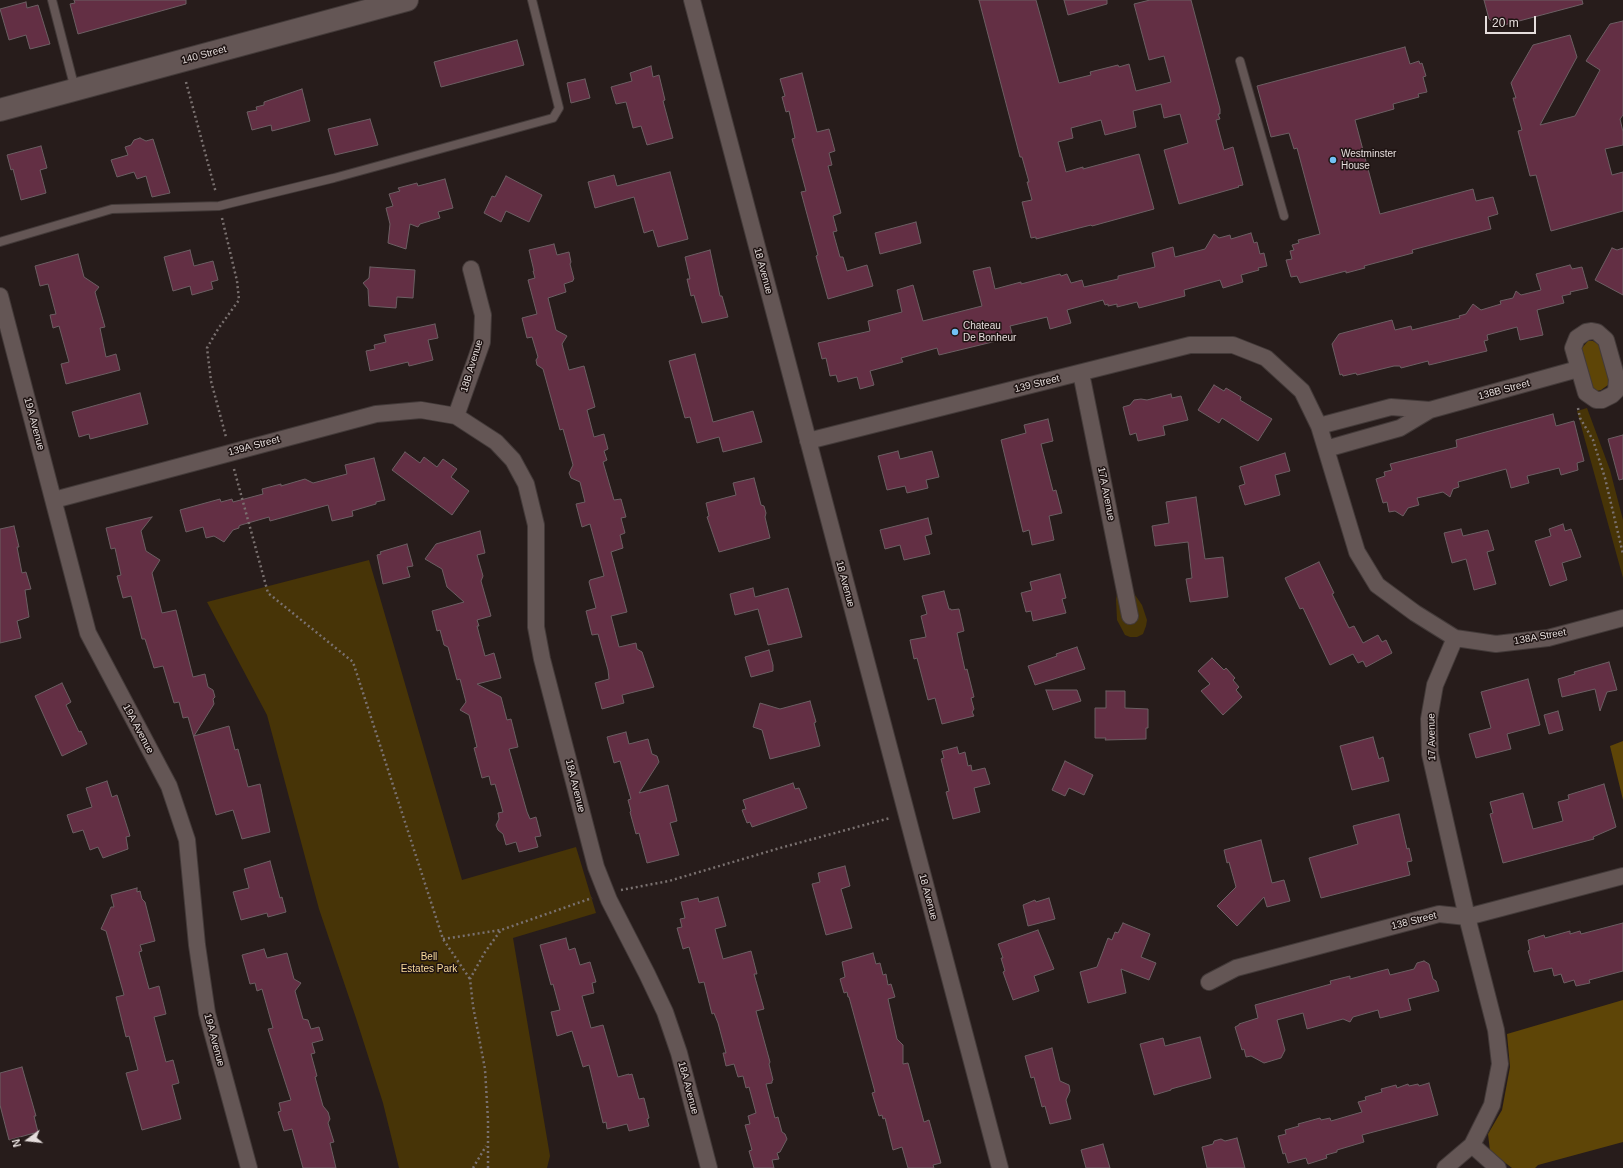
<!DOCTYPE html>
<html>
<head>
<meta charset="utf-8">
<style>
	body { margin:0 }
	#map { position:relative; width:1623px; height:1168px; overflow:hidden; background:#271c1b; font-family:Helvetica,sans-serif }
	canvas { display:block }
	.north { position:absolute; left:8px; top:1120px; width:40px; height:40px; -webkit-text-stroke:3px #1e1312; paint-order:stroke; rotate:255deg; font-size:11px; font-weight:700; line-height:16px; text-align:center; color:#e5dddc }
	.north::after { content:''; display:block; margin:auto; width:14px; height:18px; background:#e5dddc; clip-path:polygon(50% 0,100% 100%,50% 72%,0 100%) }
	.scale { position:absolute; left:1485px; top:16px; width:51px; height:18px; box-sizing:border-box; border:2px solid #e5dddc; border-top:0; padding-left:5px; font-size:12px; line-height:14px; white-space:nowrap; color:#e5dddc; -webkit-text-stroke:3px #1e1312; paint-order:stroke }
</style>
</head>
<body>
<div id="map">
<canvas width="1623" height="1168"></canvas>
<div class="north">N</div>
<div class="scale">20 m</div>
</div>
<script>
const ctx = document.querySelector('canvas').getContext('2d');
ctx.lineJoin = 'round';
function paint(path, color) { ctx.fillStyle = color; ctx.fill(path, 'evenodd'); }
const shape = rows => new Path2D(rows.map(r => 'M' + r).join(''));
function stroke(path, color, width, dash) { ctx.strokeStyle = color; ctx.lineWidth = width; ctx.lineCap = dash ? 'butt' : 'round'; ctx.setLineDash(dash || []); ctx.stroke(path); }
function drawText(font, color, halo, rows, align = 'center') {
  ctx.font = font + ' Helvetica,sans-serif'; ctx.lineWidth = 3; ctx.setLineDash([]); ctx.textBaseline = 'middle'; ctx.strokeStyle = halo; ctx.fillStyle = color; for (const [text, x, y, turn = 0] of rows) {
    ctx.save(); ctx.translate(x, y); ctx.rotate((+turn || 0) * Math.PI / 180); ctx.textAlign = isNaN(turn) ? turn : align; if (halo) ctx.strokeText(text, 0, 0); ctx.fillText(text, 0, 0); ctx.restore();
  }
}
paint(shape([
	[1587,408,1610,470,1623,520,1623,578,1577,411],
	[369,560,462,880,576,847,596,913,513,938,550,1156,547,1168,399,1168,383,1103,356,1018,319,909,267,715,207,602],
	[1121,590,1133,592,1142,605,1147,620,1146,626,1143,634,1137,637,1130,637,1125,635,1117,620,1116,599,1117,594]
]), '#473407');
paint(shape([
	[1588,341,1593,341,1601,346,1609,378,1608,385,1601,390,1597,391,1592,390,1581,354,1582,348],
	[1623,741,1623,800,1610,746],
	[1623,1000,1623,1142,1538,1165,1535,1168,1512,1168,1490,1151,1488,1134,1502,1110,1510,1067,1507,1034]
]), '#5e4507');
const building = shape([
	[74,0,186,0,186,4,78,34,70,4,75,3,74,0],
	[979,0,1036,0,1059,83,1091,75,1090,72,1118,65,1119,67,1129,64,1136,91,1171,82,1164,56,1149,60,1134,4,1150,0,1191,0,1220,109,1220,114,1218,114,1220,119,1216,120,1224,150,1233,147,1243,185,1238,186,1239,187,1179,204,1164,150,1188,143,1180,114,1164,118,1161,104,1133,111,1136,127,1105,135,1101,120,1071,128,1073,138,1058,142,1066,172,1083,167,1083,169,1139,154,1154,209,1092,226,1091,225,1036,239,1036,237,1031,238,1022,202,1032,200,1027,182,1029,182,1022,157,1020,157,979,0],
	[1064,0,1107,0,1107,4,1068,15,1064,0],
	[1484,0,1582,0,1583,4,1504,25,1504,24,1497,26,1489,19,1484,0],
	[26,2,27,8,38,5,50,44,30,49,26,35,9,40,0,9,26,2],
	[1623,21,1623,115,1620,119,1623,132,1623,145,1605,149,1612,175,1623,172,1623,211,1551,231,1536,175,1530,176,1518,131,1522,130,1513,98,1516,98,1511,83,1533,45,1570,35,1577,57,1540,125,1575,116,1600,70,1586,61,1610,24,1623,21],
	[517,40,524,65,441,87,434,62,517,40],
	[1405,47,1410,64,1419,61,1420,64,1422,63,1426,76,1423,77,1427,92,1418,94,1419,97,1393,104,1394,109,1355,120,1380,214,1473,189,1476,201,1493,197,1498,214,1488,217,1491,229,1412,250,1413,253,1364,266,1365,268,1346,273,1346,271,1300,283,1297,276,1291,277,1286,260,1292,259,1290,251,1294,250,1292,245,1299,243,1298,240,1320,234,1297,148,1294,149,1289,133,1271,137,1257,86,1405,47],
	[651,66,653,77,659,75,665,100,663,101,673,138,647,145,641,126,633,128,626,102,616,104,611,87,632,81,630,73,651,66],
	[802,73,817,132,829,129,835,151,829,153,832,165,828,166,841,213,833,216,837,231,833,232,840,257,843,257,847,271,867,265,873,286,828,299,816,256,818,255,801,192,806,191,792,139,795,138,789,111,786,112,782,97,785,96,780,79,802,73],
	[585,79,590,98,571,103,567,83,585,79],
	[302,89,310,121,272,131,271,125,252,130,247,112,257,110,256,107,264,105,264,102,302,89],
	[370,119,378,145,335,155,328,129,370,119],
	[140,138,146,141,153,139,170,193,152,197,146,176,137,179,134,172,117,177,111,160,128,155,125,147,131,145,134,140,140,138],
	[41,146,47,168,40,170,46,193,21,200,13,169,11,170,7,155,41,146],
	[670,172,688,239,658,247,653,230,644,233,634,197,595,208,588,182,614,175,617,186,670,172],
	[506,176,542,195,529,222,506,211,501,222,484,213,492,196,495,197,506,176],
	[445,179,453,208,438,212,440,218,420,224,418,227,410,224,406,249,388,243,390,224,386,208,393,206,389,194,400,191,398,188,417,183,418,186,445,179],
	[916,222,921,243,880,254,875,233,916,222],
	[1251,233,1254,243,1257,242,1260,254,1264,253,1267,266,1258,268,1259,270,1241,275,1243,282,1223,288,1220,280,1184,290,1185,296,1139,308,1137,302,1117,307,1117,304,1108,306,1108,304,1105,305,1103,300,1067,310,1071,323,1050,329,1047,317,1010,326,1013,337,939,355,937,348,901,358,903,362,870,371,874,385,860,389,857,377,838,382,836,375,830,376,826,358,822,359,818,343,870,331,868,321,902,312,897,290,913,285,923,321,982,306,973,271,990,267,995,289,1021,282,1021,284,1060,274,1061,276,1067,274,1071,283,1082,280,1084,287,1118,279,1118,276,1155,267,1152,253,1173,247,1175,257,1205,249,1214,234,1219,238,1230,235,1231,239,1251,233],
	[554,244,557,255,569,252,571,262,570,264,574,279,573,280,573,281,564,284,566,292,548,298,556,330,567,336,562,344,569,370,584,366,595,407,587,410,594,437,604,434,608,449,604,451,607,460,603,462,614,500,621,499,626,517,621,518,625,533,620,535,623,548,611,552,627,612,611,616,619,647,636,643,637,649,642,652,654,687,622,695,624,703,602,709,595,683,609,679,608,670,598,634,592,635,586,611,596,608,589,582,590,580,604,576,590,524,582,527,576,504,585,502,580,482,571,478,569,473,573,465,563,429,560,430,543,369,537,365,536,360,538,357,532,337,527,338,522,318,537,314,528,280,535,278,533,271,534,271,529,250,554,244],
	[1612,248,1617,250,1623,248,1623,295,1595,280,1612,248],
	[190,250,194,266,213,261,218,280,211,282,213,289,192,295,190,286,173,291,164,257,190,250],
	[710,250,720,296,722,296,728,317,702,323,694,295,691,296,687,279,690,279,685,257,710,250],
	[78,254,84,277,99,287,95,292,105,327,100,328,106,357,116,354,120,370,66,384,61,364,69,362,59,326,53,328,50,315,56,314,48,284,40,286,35,266,78,254],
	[1570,265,1572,269,1582,267,1588,288,1570,292,1571,294,1562,296,1564,303,1537,310,1543,335,1520,340,1517,327,1487,335,1488,340,1484,341,1487,351,1429,365,1428,361,1401,368,1400,366,1394,366,1357,375,1356,373,1343,376,1342,374,1340,375,1332,344,1339,334,1392,320,1395,330,1411,326,1412,330,1460,318,1459,316,1466,314,1473,304,1481,310,1501,304,1500,301,1513,298,1516,291,1521,295,1541,290,1536,274,1570,265],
	[370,267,415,270,413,298,397,297,396,308,369,306,368,289,363,283,369,278,370,267],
	[435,324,438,338,428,340,433,360,409,366,408,362,370,371,366,351,375,349,374,345,386,342,384,335,435,324],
	[695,354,713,422,753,411,762,442,723,452,719,437,697,443,690,417,685,418,669,361,695,354],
	[1214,385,1224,391,1226,388,1241,397,1240,400,1272,419,1258,441,1222,418,1219,423,1198,410,1214,385],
	[140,393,148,424,90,439,89,434,79,437,72,412,140,393],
	[1171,394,1172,398,1181,396,1188,420,1163,426,1165,435,1138,441,1136,433,1130,435,1123,407,1130,405,1134,400,1141,399,1147,400,1171,394],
	[1553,414,1556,426,1574,421,1584,461,1577,463,1578,470,1561,475,1559,468,1527,476,1529,483,1511,488,1506,469,1458,482,1459,487,1453,489,1450,497,1443,492,1417,498,1419,505,1408,508,1403,516,1395,511,1389,512,1387,502,1383,503,1376,479,1385,476,1384,472,1392,470,1390,464,1457,447,1456,440,1553,414],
	[1048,419,1053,441,1041,444,1053,491,1056,490,1062,513,1049,516,1054,540,1032,545,1029,530,1023,532,1001,440,1026,433,1024,425,1048,419],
	[1623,435,1623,479,1619,480,1608,439,1623,435],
	[898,451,900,459,932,451,939,477,926,480,928,488,907,493,905,486,887,490,878,456,898,451],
	[405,452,420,463,424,457,437,467,443,459,457,469,451,477,469,491,452,515,392,470,405,452],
	[1285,453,1290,471,1275,475,1280,495,1245,505,1239,486,1245,484,1240,467,1285,453],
	[374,458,385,500,376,502,376,504,352,511,353,516,332,521,328,505,270,521,269,517,241,525,239,526,239,528,233,530,224,542,214,536,206,538,203,527,186,532,180,510,220,499,221,502,232,499,233,502,263,494,262,489,281,484,281,486,305,479,313,483,347,474,345,465,374,458],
	[754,478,761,505,764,506,766,513,765,517,770,538,719,552,707,517,709,516,706,503,736,495,733,483,754,478],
	[1196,497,1205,559,1223,557,1228,597,1190,602,1186,579,1192,578,1188,542,1155,546,1152,526,1169,523,1166,502,1196,497],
	[152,517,141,531,146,551,160,560,152,573,162,613,176,610,193,677,205,674,208,687,213,690,215,697,213,699,214,704,194,736,229,726,235,750,238,749,248,787,260,784,270,832,242,839,233,810,216,815,188,717,183,718,179,702,174,703,163,666,154,668,145,639,142,639,131,596,123,598,117,576,121,575,115,548,111,549,106,528,152,517],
	[928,518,932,534,925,536,930,554,904,560,900,545,885,549,880,530,928,518],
	[1563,524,1565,531,1571,529,1581,557,1562,563,1567,580,1550,586,1535,541,1551,536,1549,529,1563,524],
	[14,526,19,547,17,547,22,573,26,572,31,589,25,590,29,617,17,621,21,638,0,643,0,529,14,526],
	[1461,529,1463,536,1488,530,1494,550,1487,552,1496,584,1474,590,1466,559,1452,563,1444,533,1461,529],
	[480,531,485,553,477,555,483,576,481,581,491,616,477,620,479,626,477,626,485,656,494,653,501,678,477,684,501,697,507,720,511,719,518,747,509,749,527,812,530,819,536,817,541,836,535,837,538,847,519,852,516,842,506,845,503,834,498,830,496,825,499,819,498,813,503,812,495,784,491,785,489,776,482,778,474,748,477,747,469,715,460,710,466,702,460,679,457,680,448,647,444,645,440,630,437,631,432,611,464,602,447,587,442,569,425,559,436,544,480,531],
	[407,544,413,566,407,567,410,577,383,584,377,555,381,554,380,552,407,544],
	[1319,562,1334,593,1332,594,1349,628,1354,626,1363,643,1378,635,1382,642,1386,640,1392,653,1366,667,1363,661,1358,663,1353,654,1330,665,1303,608,1300,609,1285,578,1319,562],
	[1060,574,1066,598,1062,599,1066,613,1033,621,1031,611,1026,612,1021,593,1032,590,1030,582,1060,574],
	[753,588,755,597,788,588,802,637,768,645,758,609,735,615,730,594,753,588],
	[944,591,949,609,951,609,951,610,959,609,964,631,957,633,965,670,967,669,974,697,971,698,974,709,972,712,974,716,942,724,935,698,928,700,917,658,914,659,910,640,926,637,921,616,927,614,922,596,944,591],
	[1077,647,1085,669,1035,685,1028,666,1057,656,1056,654,1077,647],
	[769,650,773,665,773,671,751,677,745,657,769,650],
	[1212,658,1224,670,1226,668,1235,678,1233,680,1239,687,1236,690,1242,697,1223,715,1201,691,1210,684,1198,671,1212,658],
	[1609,662,1617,690,1607,692,1600,711,1595,689,1562,697,1558,679,1575,674,1574,672,1609,662],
	[1528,679,1540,725,1507,734,1511,749,1476,758,1469,734,1491,728,1481,692,1528,679],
	[62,683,71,702,66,705,79,732,81,731,87,744,62,756,35,696,62,683],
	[1046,690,1077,690,1081,701,1053,710,1046,690],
	[1106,691,1125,691,1125,708,1148,709,1148,728,1146,728,1146,739,1105,740,1106,738,1095,738,1095,708,1106,708,1106,691],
	[810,701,816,722,814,723,820,746,770,759,762,730,753,727,760,703,780,709,810,701],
	[1558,711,1563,730,1549,734,1544,715,1558,711],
	[626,732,629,744,648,739,652,754,657,756,659,762,639,793,668,785,677,821,670,823,679,855,647,863,639,833,636,834,630,812,631,811,628,800,631,799,620,761,614,763,607,737,626,732],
	[1373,737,1379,759,1383,757,1389,781,1352,790,1340,746,1373,737],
	[957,747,959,754,965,752,968,766,971,765,972,771,985,768,990,784,974,788,980,812,953,819,946,792,949,791,941,759,944,758,942,751,957,747],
	[1065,761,1093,775,1084,795,1069,788,1065,796,1052,790,1065,761],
	[107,781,112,797,117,795,130,836,126,837,128,849,103,858,98,847,90,850,83,830,73,833,67,815,92,807,86,788,107,781],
	[793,783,795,789,799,788,807,808,752,827,750,822,747,823,742,810,746,809,743,800,793,783],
	[1604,784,1616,827,1593,837,1594,839,1503,863,1490,814,1493,813,1490,802,1523,793,1533,829,1563,821,1558,802,1569,799,1568,795,1604,784],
	[1399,814,1407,849,1409,848,1412,861,1407,862,1410,875,1321,898,1309,858,1358,844,1353,826,1399,814],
	[1261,840,1272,883,1284,880,1290,901,1267,907,1264,897,1237,926,1217,906,1236,887,1229,862,1227,863,1224,850,1261,840],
	[270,861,280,898,282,897,286,912,268,917,267,913,241,920,233,892,249,888,244,869,270,861],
	[845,866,850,886,841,889,852,928,826,935,812,884,820,882,818,873,845,866],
	[137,888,137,892,140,891,142,899,145,902,155,941,140,945,142,951,139,952,149,989,159,986,166,1014,154,1017,166,1062,173,1060,179,1083,172,1085,181,1119,142,1130,126,1073,138,1070,129,1036,126,1037,116,997,124,995,106,931,101,929,111,907,114,907,111,895,137,888],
	[718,897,726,926,715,929,723,959,751,951,757,974,754,974,764,1009,756,1011,770,1062,769,1064,773,1080,772,1081,772,1083,766,1084,775,1118,778,1117,782,1132,785,1134,787,1139,780,1152,777,1153,779,1159,772,1160,774,1168,754,1168,749,1151,752,1150,745,1125,750,1124,748,1116,756,1113,749,1087,746,1088,743,1076,738,1077,734,1064,726,1066,723,1053,726,1053,718,1023,714,1013,712,1014,704,982,699,983,689,947,683,949,677,928,682,927,680,919,685,918,681,902,698,898,699,902,718,897],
	[1049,898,1055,919,1028,926,1023,905,1035,900,1036,902,1049,898],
	[1123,923,1150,934,1141,957,1156,963,1149,980,1121,969,1126,993,1088,1003,1080,972,1097,967,1108,938,1112,940,1115,932,1118,933,1123,923],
	[1623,923,1623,971,1589,980,1590,983,1576,986,1574,980,1564,983,1561,974,1554,976,1552,968,1534,972,1528,951,1530,950,1528,940,1544,935,1545,938,1570,931,1570,934,1580,931,1581,934,1623,923],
	[1038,930,1054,969,1034,976,1039,991,1013,1000,1003,972,1005,971,1001,958,1003,958,998,944,1038,930],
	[566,938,569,950,575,948,580,965,590,962,596,982,592,983,594,993,582,996,591,1028,603,1025,618,1077,629,1074,629,1075,632,1074,639,1099,644,1098,649,1118,647,1119,649,1126,629,1131,627,1124,607,1129,606,1122,603,1123,589,1065,583,1067,572,1031,557,1036,551,1012,560,1010,553,984,551,985,540,945,566,938],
	[264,949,267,958,287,953,294,979,301,983,295,991,303,1019,308,1020,311,1029,319,1027,323,1040,312,1043,315,1053,311,1054,317,1076,315,1077,323,1106,328,1112,330,1119,328,1123,334,1142,330,1143,336,1168,303,1168,292,1129,284,1131,278,1112,281,1111,279,1103,291,1100,268,1029,273,1028,262,989,257,991,255,983,250,984,242,955,264,949],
	[873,953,876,964,880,963,883,975,886,974,888,985,891,984,895,997,888,999,897,1039,903,1045,903,1064,908,1063,924,1122,929,1120,941,1163,933,1165,934,1168,908,1168,902,1147,893,1150,885,1118,883,1119,882,1115,879,1116,872,1093,875,1092,849,997,848,997,847,992,844,993,840,979,845,977,842,962,873,953],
	[1424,961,1429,964,1433,979,1436,981,1439,991,1408,999,1411,1010,1380,1018,1378,1010,1353,1017,1350,1022,1343,1019,1307,1029,1303,1013,1277,1020,1285,1050,1281,1058,1264,1063,1251,1056,1246,1057,1244,1049,1242,1050,1235,1027,1239,1025,1239,1024,1258,1018,1255,1005,1331,984,1330,981,1350,976,1350,979,1388,969,1390,975,1414,969,1417,963,1424,961],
	[1200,1037,1211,1078,1171,1089,1171,1090,1154,1095,1140,1044,1163,1038,1165,1046,1200,1037],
	[1052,1048,1060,1081,1069,1085,1070,1091,1066,1100,1071,1119,1050,1124,1045,1106,1042,1107,1034,1077,1031,1078,1025,1056,1052,1048],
	[22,1067,36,1116,34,1116,38,1132,9,1140,0,1105,0,1073,22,1067],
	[1429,1083,1438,1115,1362,1135,1364,1142,1337,1150,1337,1152,1326,1155,1327,1158,1308,1164,1306,1158,1288,1163,1285,1153,1283,1154,1278,1136,1286,1134,1285,1130,1299,1126,1298,1124,1320,1118,1321,1120,1330,1118,1331,1121,1362,1112,1358,1102,1366,1100,1365,1097,1382,1092,1381,1089,1396,1085,1397,1088,1408,1084,1409,1086,1418,1084,1419,1086,1429,1083],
	[1237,1138,1245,1168,1207,1168,1202,1147,1213,1144,1214,1141,1221,1139,1225,1141,1237,1138],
	[1103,1144,1110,1168,1086,1168,1081,1150,1103,1144]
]);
paint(building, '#632f44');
stroke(building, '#6c5f63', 1);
const lane = shape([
	[52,0,75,89],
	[1240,61,1284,216],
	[0,242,112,209,219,206,334,178,553,118,559,108,532,0]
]);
const street = shape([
	[692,0,1000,1168],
	[0,296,88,633,169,786,187,840,197,945,207,1013,249,1168],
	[1592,331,1597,332,1606,340,1617,379,1616,391,1612,395,1602,400,1596,400,1586,393,1573,348,1577,338,1586,332,1592,331],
	[1081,373,1130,616],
	[456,416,482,342,483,315,471,269],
	[1319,426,1391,407,1430,410],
	[808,441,1190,345,1233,345,1266,358,1302,391,1319,426,1357,552,1377,585,1415,613,1455,638,1496,644,1548,638,1623,618],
	[1326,449,1400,428,1430,410,1578,369],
	[54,500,376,414,421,410,456,416,496,442,513,460,526,484,536,525,536,627,542,659,596,867,609,900,647,974,665,1012,679,1053,709,1168],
	[1209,982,1236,968,1439,914,1467,917,1623,876],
	[1472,1145,1498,1168],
	[1445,1168,1472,1145,1492,1105,1500,1064,1496,1030,1467,917,1430,754,1429,719,1435,685,1455,638]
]);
const secondary = shape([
	[0,110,407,0]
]);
stroke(lane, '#433a39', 10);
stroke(street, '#433a39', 18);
stroke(secondary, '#433a39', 24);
stroke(shape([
	[186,82,216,193],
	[222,218,237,281,239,300,218,329,207,348,211,381,226,437],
	[1578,408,1580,418,1593,440,1605,478,1623,554],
	[234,469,268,593,353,662,443,939,470,979],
	[621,890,669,881,780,848,890,818],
	[443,939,501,930,592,898],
	[473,1168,486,1146],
	[488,1168,488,1120,485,1069,473,1006,470,979,485,952,501,930]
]), '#7a7170', 2.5, [2, 3]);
stroke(lane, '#645655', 8);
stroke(street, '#645655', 16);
stroke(secondary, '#645655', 22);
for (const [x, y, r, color] of [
	[1333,160,4,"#72c1f5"],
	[955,332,4,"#72c1f5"]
]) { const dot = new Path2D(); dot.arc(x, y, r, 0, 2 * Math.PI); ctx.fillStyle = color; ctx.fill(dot); stroke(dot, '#1e1312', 1.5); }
drawText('10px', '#e5dddc', '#1e1312', [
	["140 Street",204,55,-15],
	["18 Avenue",763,271,75],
	["18B Avenue",472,366,-73],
	["139 Street",1037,384,-14],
	["138B Street",1504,390,-15],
	["19A Avenue",34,424,75],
	["139A Street",254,446,-15],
	["17A Avenue",1106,494,79],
	["18 Avenue",845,584,75],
	["138A Street",1540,637,-10],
	["19A Avenue",138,729,62],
	["17 Avenue",1432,737,-91],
	["18A Avenue",575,786,76],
	["18 Avenue",928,897,75],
	["138 Street",1414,921,-14],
	["19A Avenue",214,1040,75],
	["18A Avenue",688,1088,75]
]);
drawText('10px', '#e5dddc', '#1e1312', [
	["Westminster",1341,154],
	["House",1341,166],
	["Chateau",963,326],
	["De Bonheur",963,338]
], 'left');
drawText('10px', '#f9d99a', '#1e1312', [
	["Bell",429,957],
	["Estates Park",429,969]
]);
</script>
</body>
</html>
